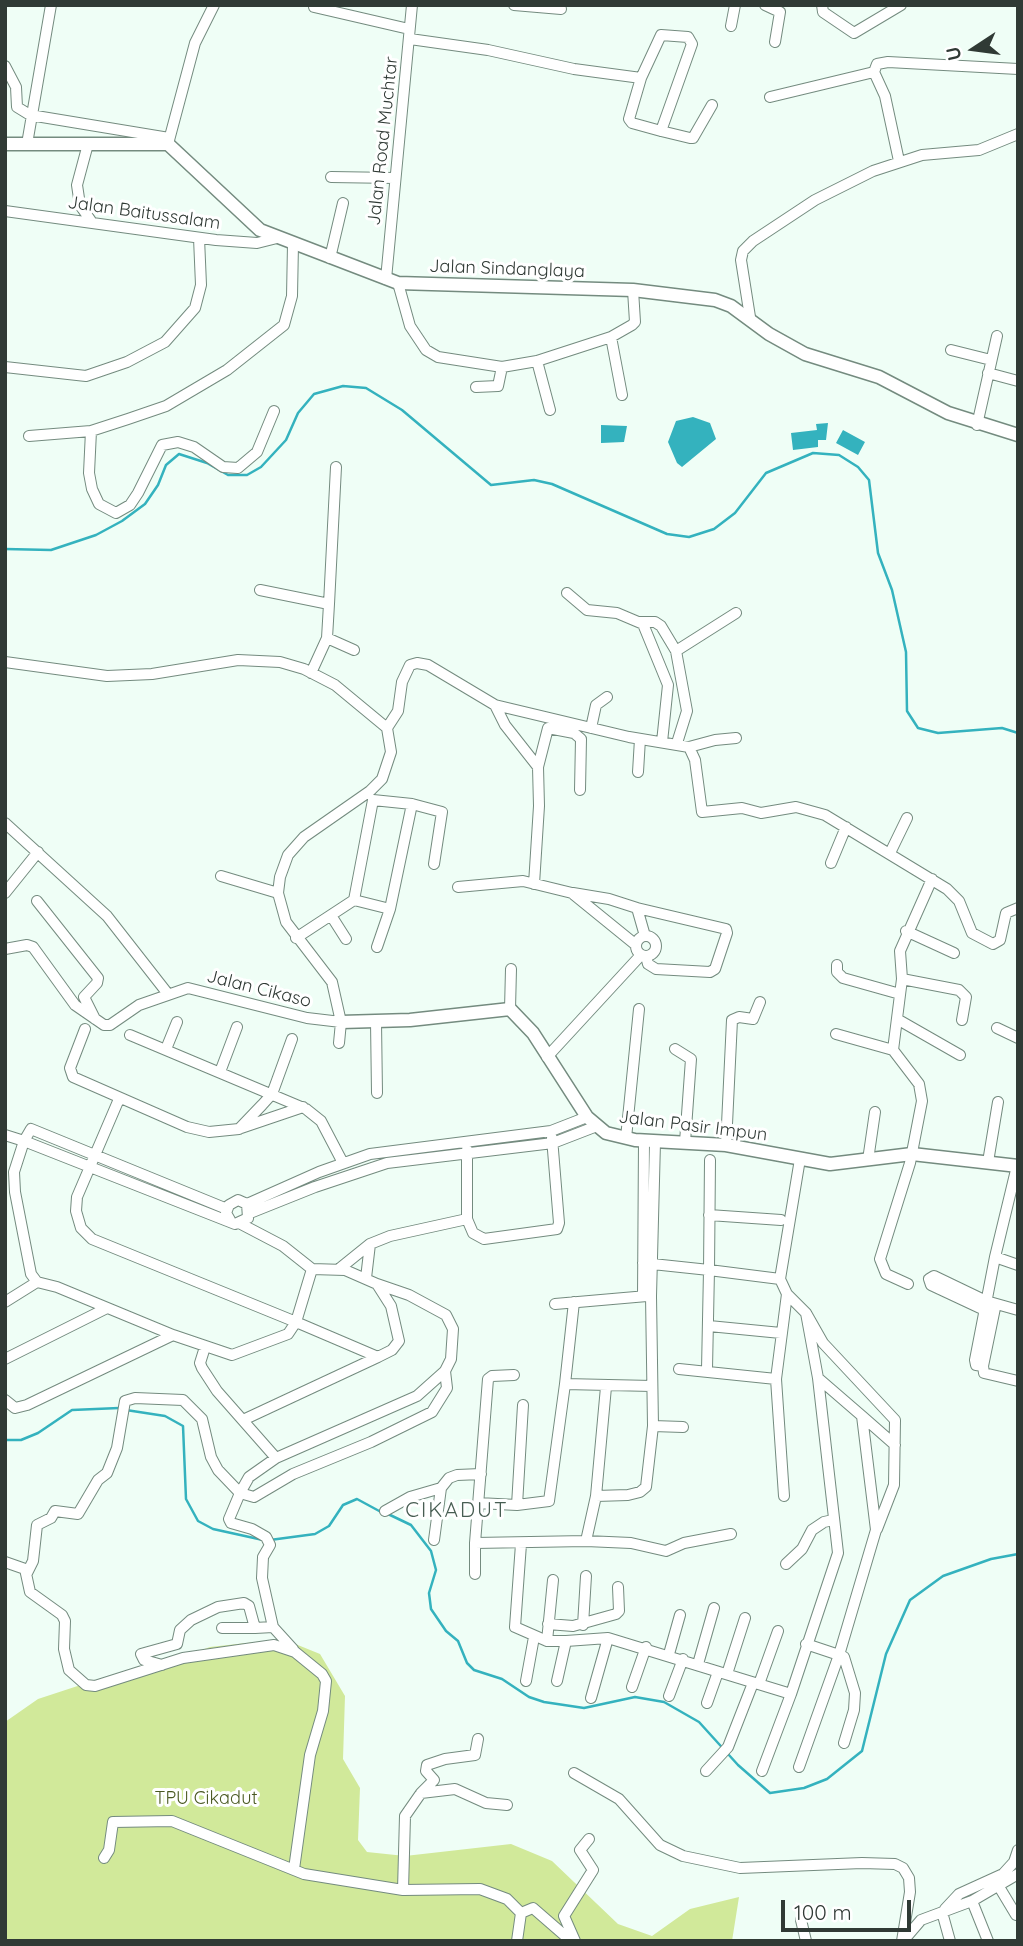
<!DOCTYPE html>
<html>
<head>
<meta charset="utf-8">
<style>
	body { margin:0 }
	#map { position:relative; width:1023px; height:1946px; overflow:hidden; background:#effef6; font-family:Quicksand,sans-serif }
	canvas { display:block }
	.frame { position:absolute; inset:0; border:7px solid #303a35; pointer-events:none }
	.north { position:absolute; left:939px; top:14px; width:70px; height:70px; -webkit-text-stroke:5px #fff; paint-order:stroke; rotate:257deg; font-size:19px; font-weight:700; line-height:28px; text-align:center; color:#303a35 }
	.north::after { content:''; display:block; margin:auto; width:24px; height:32px; background:#303a35; clip-path:polygon(50% 0,100% 100%,50% 72%,0 100%) }
	.scale { position:absolute; left:781px; top:1900px; width:130px; height:32px; box-sizing:border-box; border:4px solid #303a35; border-top:0; padding-left:9px; font-size:21px; line-height:24px; white-space:nowrap; color:#303a35; -webkit-text-stroke:5px #fff; paint-order:stroke }
</style>
</head>
<body>
<div id="map">
<canvas width="1023" height="1946"></canvas>
<div class="frame"></div>
<div class="north">U</div>
<div class="scale">100 m</div>
</div>
<script>
const ctx = document.querySelector('canvas').getContext('2d');
ctx.lineJoin = 'round';
function paint(path, color) { ctx.fillStyle = color; ctx.fill(path, 'evenodd'); }
const shape = rows => new Path2D(rows.map(r => 'M' + r).join(''));
function stroke(path, color, width, dash) { ctx.strokeStyle = color; ctx.lineWidth = width; ctx.lineCap = dash ? 'butt' : 'round'; ctx.setLineDash(dash || []); ctx.stroke(path); }
function drawText(font, color, halo, rows, align = 'center') {
  ctx.font = font + ' Quicksand,sans-serif'; ctx.lineWidth = 6; ctx.setLineDash([]); ctx.textBaseline = 'middle'; ctx.strokeStyle = halo; ctx.fillStyle = color; for (const [text, x, y, turn = 0] of rows) {
    ctx.save(); ctx.translate(x, y); ctx.rotate((+turn || 0) * Math.PI / 180); ctx.textAlign = isNaN(turn) ? turn : align; if (halo) ctx.strokeText(text, 0, 0); ctx.fillText(text, 0, 0); ctx.restore();
  }
}
paint(shape([
	[283,1639,320,1654,345,1696,343,1759,360,1788,358,1840,367,1852,405,1856,511,1844,552,1861,618,1924,652,1936,690,1909,739,1897,732,1941,5,1941,5,1722,38,1699,105,1677,163,1664,210,1647]
]), '#d1e99a');
paint(shape([
	[693,417,710,423,716,439,682,467,677,463,668,442,676,421],
	[828,423,826,440,818,440,818,447,793,450,791,433,817,430,816,424],
	[601,425,627,426,624,442,601,443],
	[843,430,865,442,858,455,836,443]
]), '#34b2be');
stroke(shape([
	[5,549,51,550,96,535,122,521,145,504,158,485,166,465,179,454,207,463,228,475,247,475,261,467,286,440,298,413,314,394,343,386,366,388,402,410,491,485,534,480,552,484,667,534,689,537,714,529,735,513,766,473,813,453,839,455,858,467,869,480,878,553,892,590,906,652,907,711,918,728,938,733,1002,728,1018,733],
	[126,1410,165,1416,183,1426,186,1499,198,1521,213,1529,263,1540],
	[5,1440,21,1440,38,1433,72,1410,119,1408],
	[388,1514,411,1525,431,1551,436,1570,429,1593,431,1609,446,1631,458,1641,467,1663,474,1670,502,1679,529,1697,544,1702,584,1708,635,1697,664,1702,699,1722,738,1765,770,1793,804,1788,827,1779,862,1751,886,1654,910,1600,943,1576,991,1559,1018,1554],
	[270,1540,315,1534,329,1526,343,1505,357,1499,381,1512]
]), '#34b2be', 2.5);
const minor = shape([
	[514,5,561,9],
	[765,5,780,12,775,42],
	[822,5,823,12,854,33,901,5],
	[314,7,409,29],
	[731,26,735,5],
	[410,39,488,50,574,69,641,78],
	[5,66,16,87,17,107,30,115,169,138],
	[874,72,877,64,888,62,1018,69],
	[770,97,874,72,885,96,899,161],
	[661,131,692,44,688,37,661,35,641,78,629,119,632,123,661,131,690,138,693,138,712,105],
	[27,144,51,5],
	[88,144,77,185,80,205,91,221],
	[168,144,195,43,214,5],
	[331,177,394,178],
	[5,211,216,240,257,243,277,238],
	[330,258,343,203],
	[386,279,412,5],
	[398,283,410,326,426,350,438,357,502,367,537,361,611,337,632,325,635,322,633,290],
	[750,317,741,260,743,251,753,241,815,200,873,171,922,155,979,150,1018,134],
	[611,337,622,395],
	[951,350,991,360],
	[537,361,550,410],
	[5,367,86,376,127,362,165,342,195,308,201,285,199,238],
	[988,373,1018,381],
	[476,387,498,386,502,367],
	[977,425,997,336],
	[91,431,89,473,92,489,99,504,116,513,130,505,138,493,162,445,178,442,194,447,223,467,238,468,257,452,274,411],
	[29,436,91,431,128,419,166,406,227,370,284,325,292,296,293,244],
	[260,590,329,604,327,638,311,673],
	[567,593,587,610,617,613,643,624,668,685,662,742],
	[329,604,336,467],
	[640,622,655,622,661,626,676,651,687,711,677,743],
	[327,638,354,650],
	[676,651,736,613],
	[5,662,107,676,152,674,238,660,280,662,304,669,335,685,387,728,391,752,382,779,370,791,304,837,288,855,280,877,278,893,286,922,332,982,341,1022,339,1043],
	[495,705,505,725,538,767],
	[387,728,398,711,402,682,410,665,417,663,428,665,495,705,629,737,689,747,695,760,702,812,742,808,761,813,796,807,825,815,947,889,959,901,972,933,993,944,1000,940,1006,913,1018,908],
	[591,728,596,705,607,697],
	[689,747,715,740,736,738],
	[638,772,640,739],
	[412,804,442,812,434,864],
	[5,823,107,916,168,994],
	[890,853,907,818],
	[831,863,846,827],
	[221,876,278,893],
	[534,884,539,806,538,767,548,728,574,733,581,739,580,790],
	[458,887,523,881,572,893,636,945],
	[5,893,38,852],
	[573,893,609,899,637,908,645,936],
	[37,901,98,978,97,983,84,997,95,1019],
	[637,908,726,929,727,933,715,969,710,972,656,969,648,964,646,956],
	[332,917,346,939],
	[906,931,954,953],
	'636 946a10 10 0 1 1 20 0a10 10 0 1 1-20 0Z',
	[296,938,354,900,390,909,412,804,373,800,354,900],
	[377,947,390,909],
	[5,949,27,945,33,947,75,1005,104,1025,110,1025,139,1005,188,988,307,1018,341,1022],
	[837,965,837,972,843,978,900,994],
	[902,979,959,990,966,997,962,1020],
	[510,1009,511,969],
	[897,1019,960,1055],
	[376,1022,377,1093],
	[997,1028,1018,1038],
	[85,1029,70,1068,73,1077,187,1127,209,1132,239,1129,262,1105,272,1094,292,1039],
	[836,1034,893,1050],
	[130,1035,306,1109,321,1121,343,1163],
	[166,1049,177,1022],
	[675,1049,691,1059,685,1142],
	[547,1057,641,955],
	[220,1072,237,1027],
	[119,1099,77,1197,76,1211,81,1228,92,1239,296,1322,312,1269,283,1246,241,1224],
	[241,1128,303,1107],
	[5,1135,24,1141,14,1172,15,1192,31,1274,37,1282,57,1287,173,1335,232,1355,288,1334,296,1322,378,1357],
	[626,1138,639,1009],
	[726,1145,732,1020,739,1017,753,1019,760,1002],
	[868,1160,875,1112],
	[988,1162,998,1102],
	[1017,1166,995,1257,975,1360,976,1365,983,1366,984,1373,1018,1381],
	[247,1204,319,1172,370,1154,551,1131,587,1117],
	[227,1209,31,1129,24,1141,235,1224,248,1218,247,1204,238,1200,229,1205,226,1213,230,1220],
	[250,1213,315,1187,387,1163,553,1143,597,1126],
	[709,1215,781,1220],
	[467,1219,473,1233,484,1239,557,1229,559,1223,552,1138],
	[995,1257,1018,1265],
	[643,1263,709,1270,710,1160],
	[339,1269,370,1244,390,1236,467,1219,467,1150],
	[366,1278,370,1244],
	[780,1279,787,1294,806,1313,823,1343,895,1420,894,1485,877,1529],
	[780,1279,800,1159],
	[377,1284,409,1295,446,1315,453,1329,451,1359,445,1371,417,1396,276,1458,249,1477,240,1493,254,1497,293,1474,371,1442,432,1412,447,1388,445,1371],
	[908,1284,886,1274,880,1259,910,1163,922,1101,919,1084,893,1050,902,979,900,951,932,879],
	[643,1296,644,1141],
	[5,1302,37,1282],
	[555,1304,647,1296],
	[993,1314,931,1285,929,1279,934,1276,986,1301,1018,1310],
	[709,1326,781,1333],
	[205,1347,200,1363,202,1368,217,1391,276,1458],
	[5,1359,107,1308],
	[983,1366,995,1308],
	[679,1369,776,1379],
	[707,1369,709,1270,780,1279],
	[514,1375,492,1376,488,1379,475,1543,586,1541,596,1496,606,1387],
	[818,1378,862,1416,876,1530,839,1655,844,1657,855,1693,854,1710,844,1743],
	[565,1384,574,1302],
	[5,1400,15,1408,27,1405,173,1335],
	[862,1416,895,1445],
	[243,1420,378,1357,392,1350,399,1341,391,1306,377,1284,345,1270,312,1269],
	[653,1426,683,1427],
	[596,1496,628,1495,640,1492,646,1487,653,1426,651,1296,655,1142],
	[784,1496,776,1379,787,1294],
	[478,1503,517,1505,549,1501,565,1384,652,1386],
	[517,1505,523,1405],
	[385,1511,410,1497,441,1488,449,1478,457,1475,481,1474],
	[434,1540,441,1488],
	[586,1541,631,1543,666,1551,684,1543,731,1534],
	[521,1544,515,1627,547,1641,566,1641],
	[5,1562,25,1569,30,1592,62,1615,65,1621,64,1649,69,1670,86,1685,95,1686,183,1658,274,1645,295,1652,322,1674,326,1681,323,1711,310,1755,294,1869],
	[786,1564,802,1549,812,1530,824,1522,833,1520],
	[27,1573,33,1561,37,1525,51,1518,55,1511,78,1514,98,1480,107,1473,117,1448,125,1401,135,1398,183,1400,202,1419,211,1457,218,1470,240,1493,229,1519,231,1523,252,1529,266,1537,270,1545,263,1557,262,1578,273,1627,293,1649],
	[475,1574,475,1543],
	[548,1624,573,1626,616,1614,619,1611,618,1587],
	[583,1625,586,1576],
	[222,1628,255,1628],
	[547,1641,553,1580],
	[669,1654,680,1615],
	[698,1664,714,1608],
	[162,1665,144,1660,141,1654,177,1644,180,1630,191,1620,218,1607,244,1603,249,1606,255,1628,273,1627],
	[727,1674,745,1618],
	[526,1681,534,1637],
	[557,1681,566,1641,608,1638,791,1694,838,1553,818,1378,806,1313],
	[759,1684,778,1631],
	[632,1687,646,1647],
	[669,1696,683,1659],
	[591,1698,608,1638],
	[707,1703,718,1672],
	[799,1767,839,1655,806,1644],
	[706,1771,728,1747,753,1683],
	[762,1771,791,1694],
	[574,1773,619,1799,660,1845,683,1856,740,1868,862,1863,895,1864,903,1868,909,1878,910,1892,902,1941],
	[421,1793,434,1780,426,1771,427,1765,445,1759,475,1755,478,1739],
	[104,1858,109,1850,113,1822,172,1821,304,1874,403,1890,480,1889,507,1899,521,1913],
	[998,1885,1016,1915],
	[403,1890,405,1816,421,1793,455,1789,486,1803,507,1805],
	[972,1901,988,1941],
	[945,1909,959,1894,1003,1874,1014,1862,1018,1850],
	[942,1912,950,1941],
	[801,1920,806,1941],
	[517,1941,521,1913,533,1908,571,1941],
	[575,1941,564,1916,593,1870,580,1850,589,1839],
	[903,1941,921,1920,972,1901,1018,1874]
]);
const tertiary = shape([
	[5,144,168,144,260,230,398,283,633,290,715,300,731,306,769,334,805,354,879,377,948,413,1018,435],
	[341,1022,410,1020,510,1009,533,1033,587,1117,606,1133,635,1140,726,1145,830,1164,912,1154,1018,1166]
]);
stroke(minor, '#748b7f', 12);
stroke(tertiary, '#748b7f', 15);
stroke(minor, '#fff', 10);
stroke(tertiary, '#fff', 12);
drawText('18px', '#303a35', '#fff', [
	["Jalan Road Muchtar",383,141,-84],
	["Jalan Baitussalam",144,213,8],
	["Jalan Sindanglaya",507,269,2],
	["Jalan Cikaso",259,989,14],
	["Jalan Pasir Impun",693,1126,7]
]);
drawText('18px', '#495820', '#fff', [
	["TPU Cikadut",206,1799]
]);
ctx.letterSpacing = '2px';
drawText('21px', '#475d52', '#fff', [
	["CIKADUT",457,1511]
]);
ctx.letterSpacing = '0px';
</script>
</body>
</html>
